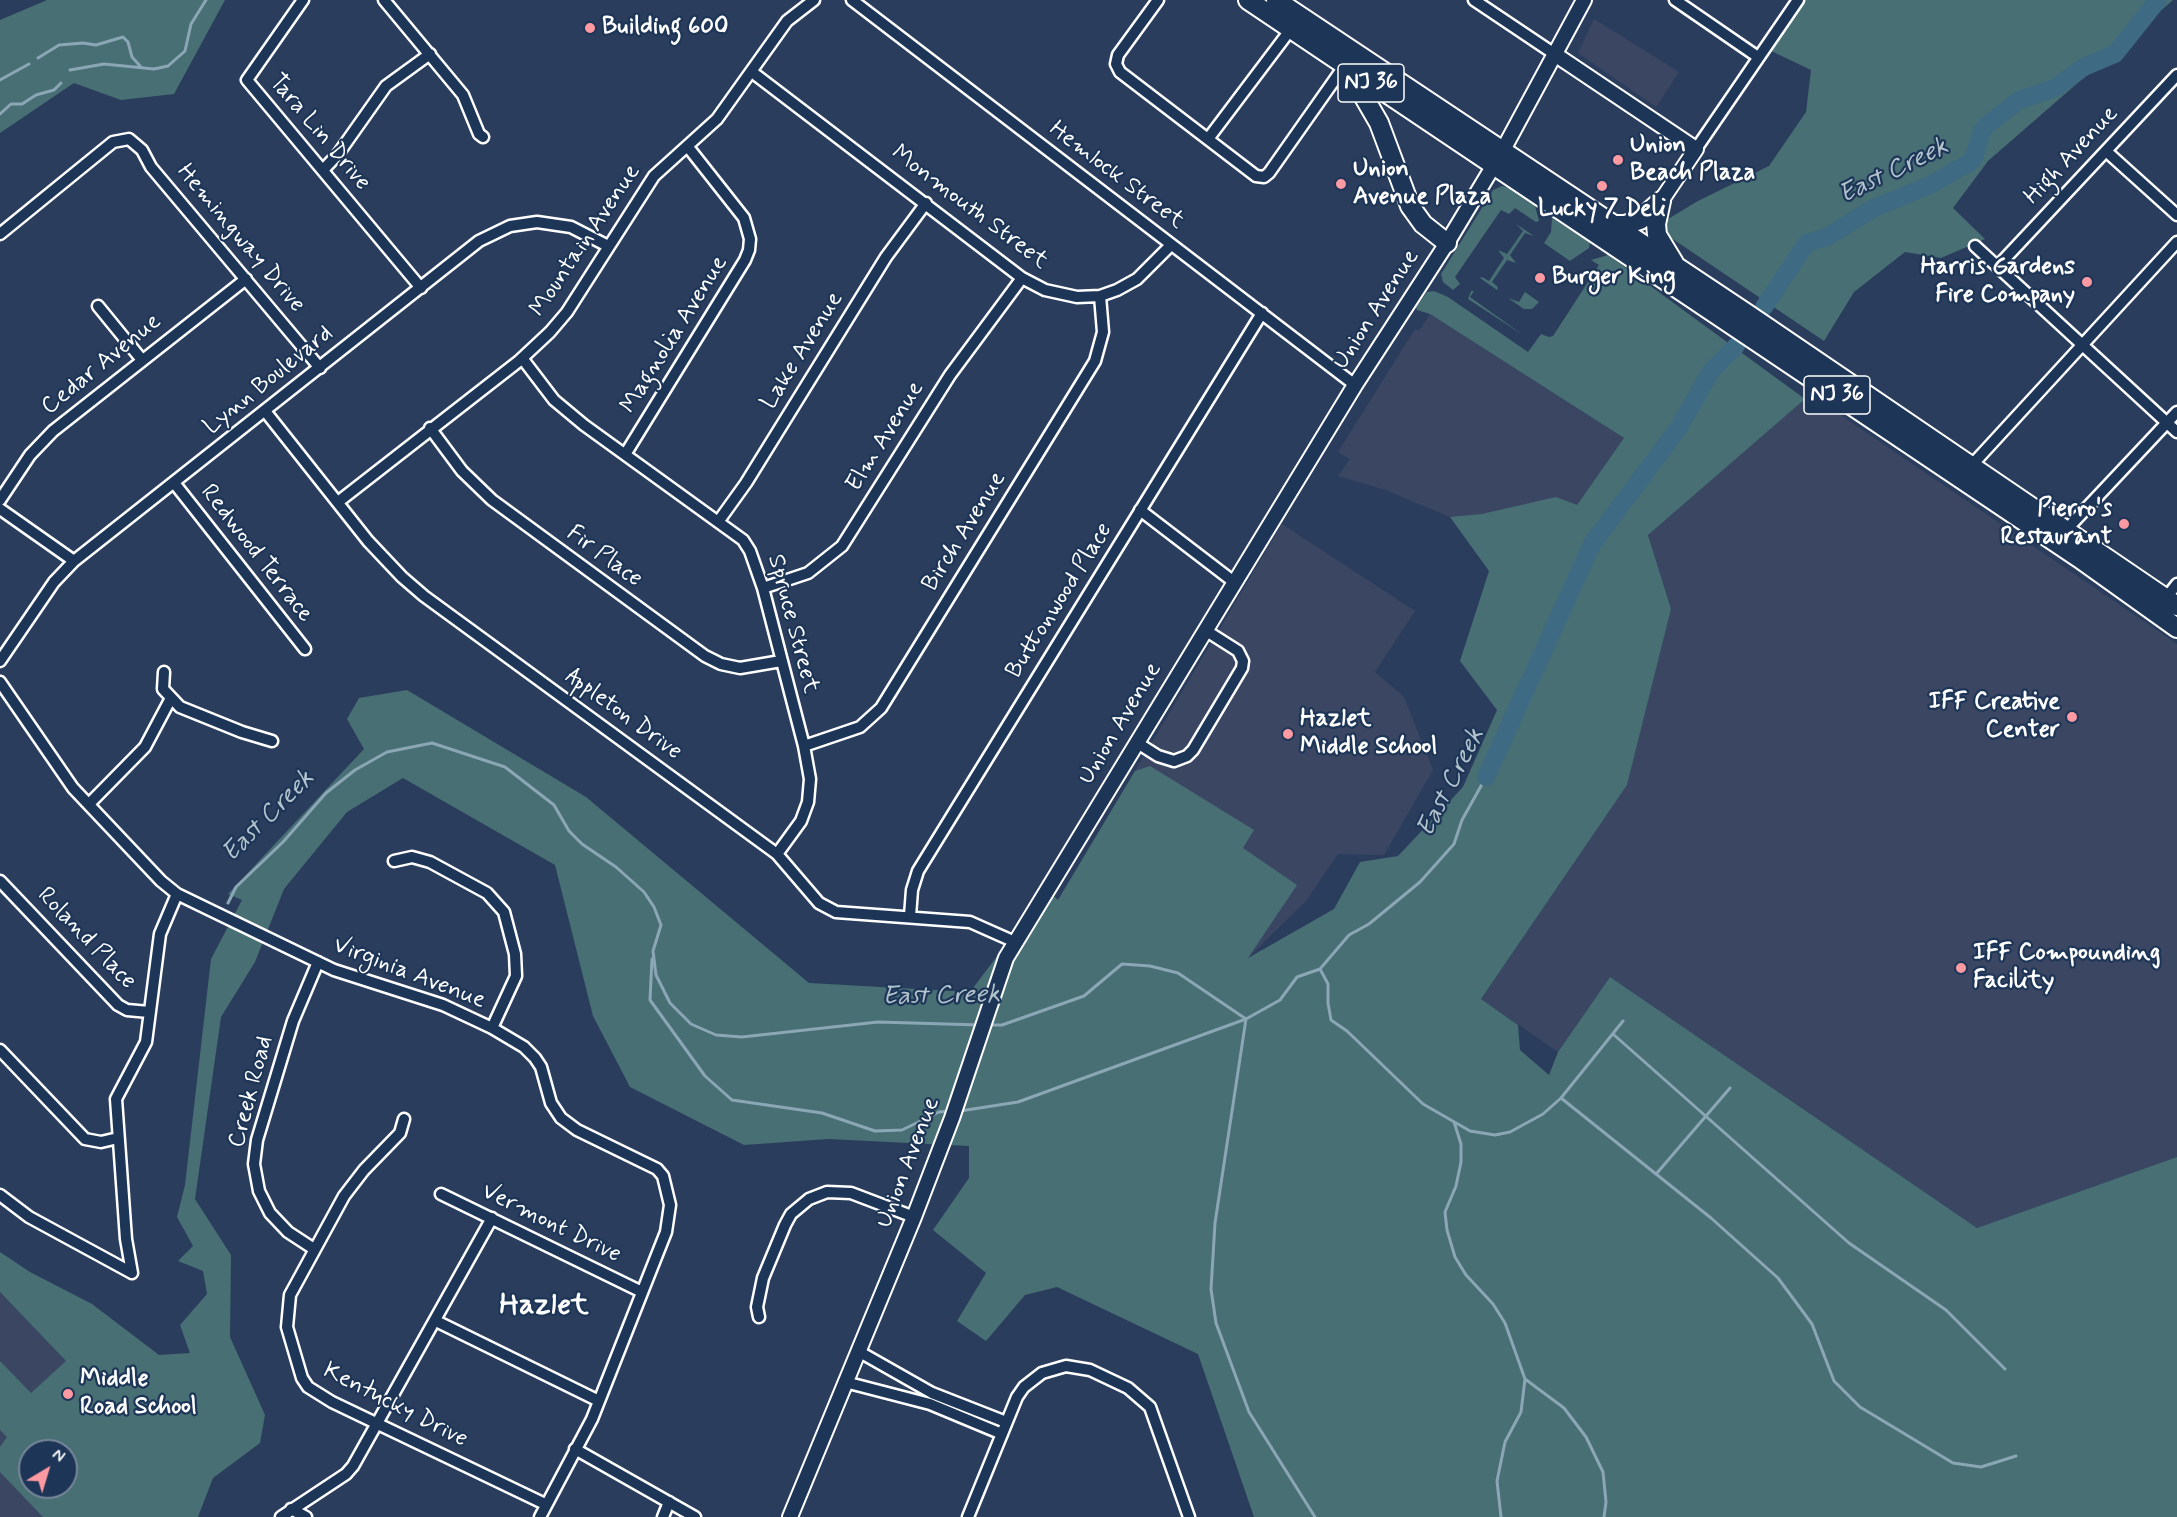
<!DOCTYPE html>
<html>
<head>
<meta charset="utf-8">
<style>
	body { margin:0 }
	#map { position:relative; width:2177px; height:1517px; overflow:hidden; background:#2b3d5c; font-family:Mynerve,sans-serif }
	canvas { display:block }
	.north { position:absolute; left:18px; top:1439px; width:60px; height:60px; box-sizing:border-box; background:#1d3557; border:2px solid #77869a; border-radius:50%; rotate:38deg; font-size:16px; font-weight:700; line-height:24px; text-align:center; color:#fff }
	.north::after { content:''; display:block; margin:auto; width:21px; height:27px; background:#ff9aa2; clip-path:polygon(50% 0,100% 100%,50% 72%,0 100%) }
</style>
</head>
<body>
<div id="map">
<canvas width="2177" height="1517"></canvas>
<div class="north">N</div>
</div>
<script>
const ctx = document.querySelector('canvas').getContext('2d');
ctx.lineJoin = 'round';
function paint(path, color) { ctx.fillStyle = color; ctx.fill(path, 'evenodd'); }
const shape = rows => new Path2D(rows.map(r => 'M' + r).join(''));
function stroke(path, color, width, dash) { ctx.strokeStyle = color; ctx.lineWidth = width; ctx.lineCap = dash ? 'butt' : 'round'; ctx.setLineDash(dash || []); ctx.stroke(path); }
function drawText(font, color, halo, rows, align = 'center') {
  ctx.font = font + ' Mynerve,sans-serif'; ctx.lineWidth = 4.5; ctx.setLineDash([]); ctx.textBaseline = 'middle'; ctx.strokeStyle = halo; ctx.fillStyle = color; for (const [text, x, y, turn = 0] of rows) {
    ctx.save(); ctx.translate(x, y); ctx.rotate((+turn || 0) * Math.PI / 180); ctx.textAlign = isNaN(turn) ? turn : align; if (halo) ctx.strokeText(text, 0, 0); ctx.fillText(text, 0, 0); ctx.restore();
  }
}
paint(shape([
	[1594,19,1679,72,1656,107,1578,53],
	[1430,314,1624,438,1577,505,1466,517,1450,517,1383,489,1338,476,1350,459,1338,452,1415,329,1419,331],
	[1805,399,1817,399,2177,644,2177,1157,1977,1228,1610,977,1558,1052,1481,999,1627,785,1671,609,1648,535],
	[1282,524,1415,611,1375,672,1404,697,1433,770,1384,855,1338,854,1306,901,1247,959,1058,900],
	[0,1292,66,1361,105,1517,0,1517],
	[30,1451,66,1451,66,1487,30,1487]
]), '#3b4762');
paint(shape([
	[47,0,225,0,174,94,121,100,74,83,0,133,0,20],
	[1799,0,2173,0,1988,161,1953,208,1985,239,1941,258,1905,252,1854,292,1824,341,1655,227,1696,202,1769,166,1806,112,1811,70,1767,49],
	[1502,186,1509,188,1535,206,1539,221,1536,222,1515,208,1509,214,1501,210,1455,277,1460,284,1453,290,1443,282,1441,274,1493,190],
	[1552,218,1590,242,1589,248,1570,261,1544,243,1551,232],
	[1516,224,1534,236,1525,233,1510,255,1516,263,1507,260,1492,282,1498,287,1497,290,1480,278,1482,277,1489,281,1504,258,1498,250,1507,254,1523,231],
	[1608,255,1805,399,1648,535,1671,609,1627,785,1481,999,1518,1025,1520,1050,1549,1075,1558,1052,1610,977,1977,1228,2177,1157,2177,1517,1254,1517,1198,1354,1057,1287,1025,1295,986,1341,957,1321,986,1273,933,1230,969,1178,969,1146,828,1139,744,1145,630,1087,593,1016,555,865,403,778,347,812,284,889,255,962,221,1017,195,1199,231,1255,230,1337,265,1415,260,1443,213,1478,198,1517,43,1517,0,1472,0,1447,7,1437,0,1430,0,1361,31,1393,66,1361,0,1292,0,1252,30,1272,92,1304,159,1355,190,1353,180,1325,207,1294,203,1271,178,1261,193,1246,177,1217,185,1185,211,959,242,900,228,894,364,749,347,719,359,698,407,690,586,797,809,983,970,992,1047,890,1058,900,1135,771,1150,766,1254,830,1243,848,1297,885,1248,958,1334,909,1360,862,1398,856,1463,787,1497,710,1460,661,1489,571,1450,517,1482,514,1556,497,1577,505,1624,438,1430,314,1417,310,1416,307,1427,292,1434,291,1448,297,1528,352,1541,334,1549,337,1553,336,1599,265,1591,260],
	[30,1451,66,1451,66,1487,30,1487],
	[1471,291,1474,291,1470,297,1523,335,1468,299],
	[1525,292,1539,302,1532,309,1524,309,1508,298,1519,302]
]), '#476f74');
stroke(shape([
	[38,58,59,45,83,43,96,45,123,37,128,42,132,57,141,67],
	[70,70,104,64,154,69,168,66,185,51,191,24,206,0],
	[0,80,29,64],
	[0,114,11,104,22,104,36,95,54,90,61,83],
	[228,903,236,887,283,842,326,793,355,770,387,752,432,743,505,767,554,805,569,831,582,844,616,867,644,892,654,907,661,925,653,951,656,975,670,1003,691,1024,716,1035,742,1037,878,1022,980,1025],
	[652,959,650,1000,705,1076,732,1100,822,1113,875,1131,902,1130,939,1112,950,1111],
	[1320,969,1328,984,1328,1003,1331,1020,1347,1031,1423,1104,1470,1131,1495,1135,1510,1132,1543,1114,1561,1098,1623,1021],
	[987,1025,1002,1025,1084,996,1122,964,1150,966,1178,973,1246,1019,1280,1000,1297,977,1320,969,1349,935,1369,924,1420,882,1454,844,1462,820,1486,777],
	[1613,1034,1849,1243,1946,1310,2005,1369],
	[1561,1098,1711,1218,1778,1278,1812,1324,1834,1381,1860,1407,1953,1463,1981,1467,2016,1456],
	[960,1111,1018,1102,1246,1019,1215,1223,1211,1289,1216,1323,1249,1412,1315,1517],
	[1454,1122,1461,1144,1461,1162,1456,1186,1445,1212,1447,1230,1455,1257,1466,1275,1493,1304,1505,1323,1525,1379,1521,1412,1505,1442,1497,1481,1501,1517],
	[1657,1173,1730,1088],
	[1525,1379,1564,1408,1586,1437,1603,1472,1606,1502,1604,1517]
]), '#8ba6b5', 3);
stroke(shape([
	[1764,307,1807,243,1827,237,1872,209,1930,185,1967,164,1973,160,1982,131,1987,125,2019,100,2055,88,2084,67,2115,54,2158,0],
	[1486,777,1592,544,1678,429,1711,371,1736,346]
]), '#3e6a83', 18);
const street = shape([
	[303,0,247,80,421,288],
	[384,0,463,95,479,134,483,137],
	[852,0,1355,385],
	[1158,0,1118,55,1116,64,1120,72,1256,176,1264,177,1269,173,1345,65],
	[1474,0,1556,55],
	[1675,0,1758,57],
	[752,72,1022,278,1045,290,1077,297,1100,296,1117,290,1137,279,1171,245],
	[1208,139,1291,29],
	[1696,149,1798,0],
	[2106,151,2177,215],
	[323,170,338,154,386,86,430,54],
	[0,234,113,142,129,139,142,150,151,167,320,368],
	[1975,246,2177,432],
	[1998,266,2177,75],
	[98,306,142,360],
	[522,358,554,400,584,425,743,540,750,551,763,588,804,746,810,779,808,802,801,821,777,854],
	[265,411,368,541,402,577,424,596,777,854,819,903,836,912,970,922,1015,942],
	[430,428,462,471,492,500,705,656,721,664,740,668,781,661],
	[626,453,745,260,749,250,750,239,744,218,688,147],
	[1971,466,2177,242],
	[175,484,305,649],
	[0,500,30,455,53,431,246,279],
	[338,502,519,361,550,332,567,312,654,176,717,119,787,21,814,0],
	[0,509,74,561],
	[1140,510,1234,582],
	[718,522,746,483,886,257,926,203],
	[2066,530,2177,412],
	[763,588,808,573,842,546,950,375,1022,278],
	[2166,598,2177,584],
	[0,661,54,582,74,561,479,241,510,226,537,222,571,227,608,246],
	[164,672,163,689,180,707,242,732,272,741],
	[0,682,73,788,161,881,177,894,334,970,443,1005,492,1028,524,1047,535,1058,541,1067,551,1103,561,1118,577,1130,657,1169,663,1176,670,1205,666,1232,592,1419,540,1517],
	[1136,742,1158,756,1174,761,1187,756,1193,750,1242,668,1243,661,1238,651,1205,630],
	[804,746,860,727,881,708,1095,361,1103,332,1100,296],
	[89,804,145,747,171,698],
	[394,861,412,857,430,862,487,893,504,912,515,954,516,976,492,1028],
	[0,881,118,1005,127,1010,149,1012],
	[910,916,912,890,918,871,1262,313],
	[0,1050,85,1139,101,1142,118,1138],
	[404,1119,400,1133,364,1170,344,1196,290,1295,287,1327,302,1378,308,1387,332,1402,545,1504],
	[441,1194,642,1292],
	[0,1195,29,1217,132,1273],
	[314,1249,288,1232,270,1213,259,1191,254,1164,257,1140,293,1021,318,962],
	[132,1273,126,1239,116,1099,146,1042,160,934,177,894],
	[759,1317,757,1307,763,1278,785,1225,791,1214,809,1199,827,1192,851,1193,914,1217],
	[436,1321,599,1401],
	[858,1351,932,1393,1006,1422],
	[845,1382,930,1404,1002,1434],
	[575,1449,695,1517],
	[291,1509,306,1517],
	[281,1517,346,1474,353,1466,492,1218],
	[663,1517,669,1502],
	[968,1517,1017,1397,1024,1387,1042,1373,1066,1366,1090,1370,1128,1388,1150,1407,1189,1517]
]);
const secondary = shape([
	[1556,55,1696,149,1661,201],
	[790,1517,914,1217,952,1118,1006,958,1355,385,1447,243,1503,150,1584,0]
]);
const highway = shape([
	[1248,0,2079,558,2177,628],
	[1276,0,1749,315,2177,606],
	[1349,71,1379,123,1410,206,1423,224,1447,243],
	[1661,201,1656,224,1657,235,1674,263],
	[1611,225,1625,225,1640,220,1661,201]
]);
stroke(street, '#fff', 15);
stroke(secondary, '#fff', 18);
stroke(highway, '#fff', 22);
stroke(street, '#1d3557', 10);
stroke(secondary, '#1d3557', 14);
stroke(highway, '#1d3557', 18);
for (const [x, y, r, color] of [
	[590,28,6,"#ff9aa2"],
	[1618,160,6,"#ff9aa2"],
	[1341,184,6,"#ff9aa2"],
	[1602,186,6,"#ff9aa2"],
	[1540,278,6,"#ff9aa2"],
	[2087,282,6,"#ff9aa2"],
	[2124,524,6,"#ff9aa2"],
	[2072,717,6,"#ff9aa2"],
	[1288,734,6,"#ff9aa2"],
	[1961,968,6,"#ff9aa2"],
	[68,1394,6,"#ff9aa2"]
]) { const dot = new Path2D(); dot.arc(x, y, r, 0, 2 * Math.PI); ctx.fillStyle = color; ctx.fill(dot); stroke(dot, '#1d3557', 2); }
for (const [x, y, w] of [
	[1371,83,66],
	[1837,395,66]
]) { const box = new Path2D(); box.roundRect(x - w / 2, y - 19, w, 38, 4.5); ctx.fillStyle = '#1d3557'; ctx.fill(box); stroke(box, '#fff', 1.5); }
drawText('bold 22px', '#fff', null, [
	["NJ 36",1371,83],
	["NJ 36",1837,395]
]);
drawText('bold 24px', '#fff', '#1d3557', [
	["Building 600",602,28],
	["Union",1630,146],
	["Beach Plaza",1630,174],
	["Union",1353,170],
	["Avenue Plaza",1353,198],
	["Lucky 7 Deli",1602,210,"center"],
	["Harris Gardens",2075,268,"right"],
	["Fire Company",2075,296,"right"],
	["Burger King",1552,278],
	["Pierro's",2112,510,"right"],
	["Restaurant",2112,538,"right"],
	["IFF Creative",2060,703,"right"],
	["Center",2060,731,"right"],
	["Hazlet",1300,720],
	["Middle School",1300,748],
	["IFF Compounding",1973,954],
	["Facility",1973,982],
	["Middle",80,1380],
	["Road School",80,1408]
], 'left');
drawText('24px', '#fff', '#1d3557', [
	["Tara Lin Drive",319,133,50],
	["High Avenue",2072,156,-47],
	["Hemlock Street",1116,176,37],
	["Monmouth Street",969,208,37],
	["Hemingway Drive",240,239,50],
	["Mountain Avenue",586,241,-56],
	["Union Avenue",1377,310,-57],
	["Magnolia Avenue",675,335,-58],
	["Lake Avenue",803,351,-58],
	["Cedar Avenue",102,365,-39],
	["Lynn Boulevard",269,381,-39],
	["Elm Avenue",886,437,-58],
	["Birch Avenue",965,532,-58],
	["Redwood Terrace",256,554,52],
	["Fir Place",604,557,36],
	["Buttonwood Place",1060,601,-58],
	["Spruce Street",792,624,75],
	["Appleton Drive",623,715,36],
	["Union Avenue",1121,724,-59],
	["Roland Place",86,939,46],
	["Virginia Avenue",409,974,21],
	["Creek Road",252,1092,-75],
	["Union Avenue",909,1163,-69],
	["Vermont Drive",551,1224,26],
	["Kentucky Drive",395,1406,27]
]);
drawText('italic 26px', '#b2c3cd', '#1d3557', [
	["East Creek",1894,172,-26],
	["East Creek",1452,783,-63],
	["East Creek",269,817,-45],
	["East Creek",941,997,-1]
]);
drawText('bold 30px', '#fff', '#1d3557', [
	["Hazlet",544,1307]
]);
</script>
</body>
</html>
